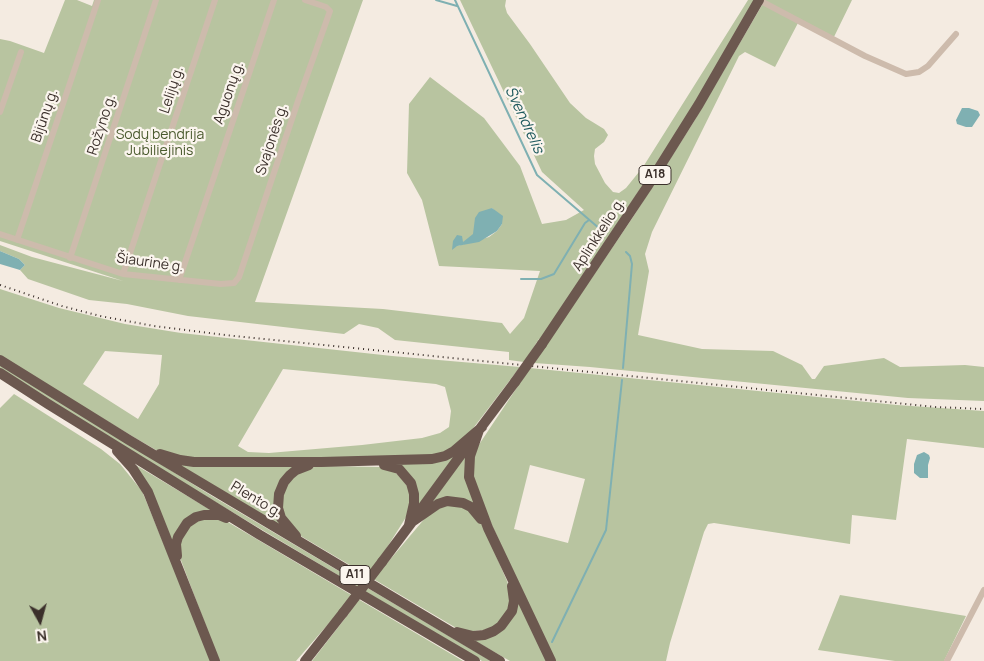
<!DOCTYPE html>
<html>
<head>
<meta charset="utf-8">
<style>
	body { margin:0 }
	#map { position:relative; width:984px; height:661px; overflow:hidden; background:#f4ebe1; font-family:Manrope,sans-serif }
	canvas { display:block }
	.north { position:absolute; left:15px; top:596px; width:50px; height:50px; -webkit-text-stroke:4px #fbf5ee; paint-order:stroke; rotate:173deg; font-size:14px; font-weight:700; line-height:20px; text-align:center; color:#3b302b }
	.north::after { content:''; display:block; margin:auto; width:18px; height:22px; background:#3b302b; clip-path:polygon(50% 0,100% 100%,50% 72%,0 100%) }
</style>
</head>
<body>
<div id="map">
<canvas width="984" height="661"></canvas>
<div class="north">N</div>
</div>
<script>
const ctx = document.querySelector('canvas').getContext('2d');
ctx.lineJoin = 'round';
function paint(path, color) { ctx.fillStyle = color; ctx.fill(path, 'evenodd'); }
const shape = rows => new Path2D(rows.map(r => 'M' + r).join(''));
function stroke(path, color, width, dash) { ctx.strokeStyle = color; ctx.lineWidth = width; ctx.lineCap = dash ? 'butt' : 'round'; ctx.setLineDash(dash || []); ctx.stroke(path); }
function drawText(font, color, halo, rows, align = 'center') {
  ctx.font = font + ' Manrope,sans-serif'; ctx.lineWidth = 4.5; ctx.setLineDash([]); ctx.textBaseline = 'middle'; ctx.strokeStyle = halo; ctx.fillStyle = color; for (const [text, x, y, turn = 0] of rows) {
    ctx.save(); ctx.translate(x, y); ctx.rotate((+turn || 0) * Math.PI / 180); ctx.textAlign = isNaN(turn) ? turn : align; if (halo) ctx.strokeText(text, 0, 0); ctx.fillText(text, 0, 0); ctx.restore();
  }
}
paint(shape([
	[65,0,77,0,92,6,94,0,363,0,255,302,383,309,502,323,510,334,524,318,540,271,439,266,422,200,407,173,409,104,430,77,484,118,520,166,542,224,566,220,584,210,542,172,460,0,506,0,505,6,507,13,530,44,570,103,586,118,604,129,608,135,604,142,595,149,594,156,595,164,605,183,613,192,619,193,626,188,643,167,743,8,748,0,754,0,693,108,541,340,539,339,524,362,509,360,509,352,395,340,378,328,359,324,344,334,188,316,127,304,89,300,28,279,20,270,25,265,19,259,0,251,0,245,32,257,123,281,0,241,0,39,10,41,44,53],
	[492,208,496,212,502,224,497,231,489,237,457,246,471,238],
	[765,0,852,0,832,41,798,23,775,67,745,52,739,56,652,232,645,254,649,271,638,335,702,349,773,351,802,365,812,379,815,379,824,366,884,358,900,367,965,365,984,367,984,401,908,398,590,367,534,363,633,217,693,123],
	[0,289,59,308,125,324,181,333,392,356,520,367,471,431,459,444,440,455,212,461,172,456,156,450,137,439,0,357],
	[105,351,162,355,159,384,138,419,83,384],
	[283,369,436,384,445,387,451,411,449,427,440,433,422,438,362,445,269,453,248,452,238,446],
	[0,364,212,496,491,661,482,661,155,466,0,369],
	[530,368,897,405,984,411,984,448,907,439,896,520,852,515,850,544,714,523,708,524,704,532,670,643,666,661,553,661,474,485,474,452],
	[530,465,585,479,568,543,514,529],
	[14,394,101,449,120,464,142,491,212,661,0,661,0,408],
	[467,453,475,507,430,505],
	[456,455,416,510,417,497,395,464],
	[170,461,297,465,282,479,283,527],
	[134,464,214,512,204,511,173,545],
	[322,466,382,467,392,469,411,489,408,514,386,549,383,568,426,517,441,506,461,505,477,516,485,530,507,581,511,594,510,608,494,629,463,632,299,535,281,511,283,486,290,478,308,468],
	[205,517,226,521,463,661,312,661,350,612,343,607,296,661,219,661,179,555,180,541,188,527],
	[840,595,966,616,944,661,895,661,818,650],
	[517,597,548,661,510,661,470,638,488,637]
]), '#b8c4a0');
paint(shape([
	[962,108,969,108,978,111,980,115,972,127,966,127,957,124,956,120],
	[492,208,503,216,502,224,497,231,479,242,457,246,452,250,453,241,457,235,462,236,463,242,473,234,475,218,479,212],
	[0,251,19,259,25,265,20,270,0,264],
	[924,452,929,455,930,458,928,465,928,478,920,478,914,473,914,464,917,455]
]), '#7fb0b2');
stroke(shape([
	[436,0,457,6],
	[455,0,537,175,600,229],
	[521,279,541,279,554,274,585,223,589,220],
	[623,368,632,264,630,256,626,252],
	[552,642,606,530,622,380]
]), '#7fb0b2', 2);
stroke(shape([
	[759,0,865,56,906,74,919,72,928,66,956,34],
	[0,112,21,52],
	[0,234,123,274,221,284,234,283,239,277,298,101,330,11,326,7,305,0],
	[17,240,98,0],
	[70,258,156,0],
	[123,274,215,0],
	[179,280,274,0],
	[947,661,984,590]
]), '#cdbbac', 6);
stroke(shape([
	[542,344,647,187,699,104,759,0],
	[0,360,129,440,500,661],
	[0,373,48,404,260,535,475,661],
	[515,382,479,430,470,456,469,477,488,528,551,661],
	[117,451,133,469,148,492,215,661],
	[160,454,180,460,194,462,321,462,432,459,445,456,454,451,482,427],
	[384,465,399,469,411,483,414,494,414,503,409,525],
	[419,512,471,441],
	[296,536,281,518,278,508,279,494,284,482,290,475,296,470,309,465],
	[177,556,176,544,178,537,187,523,196,517,204,515,219,515,226,518],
	[382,562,412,522,438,504,447,501,463,503,471,507,481,519],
	[457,632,473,636,484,635,494,631,501,626,512,611,514,601,512,586],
	[305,661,343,613]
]), '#6c584f', 10);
stroke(shape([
	[0,285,62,306,100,316,154,326,225,335,936,407,984,409]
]), '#3b302b', 2, [1, 4]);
stroke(shape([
	[515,382,542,344],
	[343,613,382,562]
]), '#6c584f', 10);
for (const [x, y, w] of [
	[655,175,32],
	[355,575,30]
]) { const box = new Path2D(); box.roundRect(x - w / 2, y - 9.5, w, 19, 4); ctx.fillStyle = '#fbf5ee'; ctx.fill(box); stroke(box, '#3b302b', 1); }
drawText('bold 12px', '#3b302b', null, [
	["A18",655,175],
	["A11",355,575]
]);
drawText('14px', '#3b302b', '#fbf5ee', [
	["Lelijų g.",172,90,-72],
	["Aguonų g.",229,93,-71],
	["Bijūnų g.",45,116,-71],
	["Rožyno g.",102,125,-72],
	["Svajonės g.",272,140,-72],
	["Aplinkkelio g.",599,235,-57],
	["Šiaurinė g.",150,263,8],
	["Plento g.",256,500,31]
]);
drawText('14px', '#4a5a2e', '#fbf5ee', [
	["Sodų bendrija",160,135],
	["Jubiliejinis",160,151]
]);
drawText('italic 15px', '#1f5a5e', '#fbf5ee', [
	["Švendrelis",524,120,65]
]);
</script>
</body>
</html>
